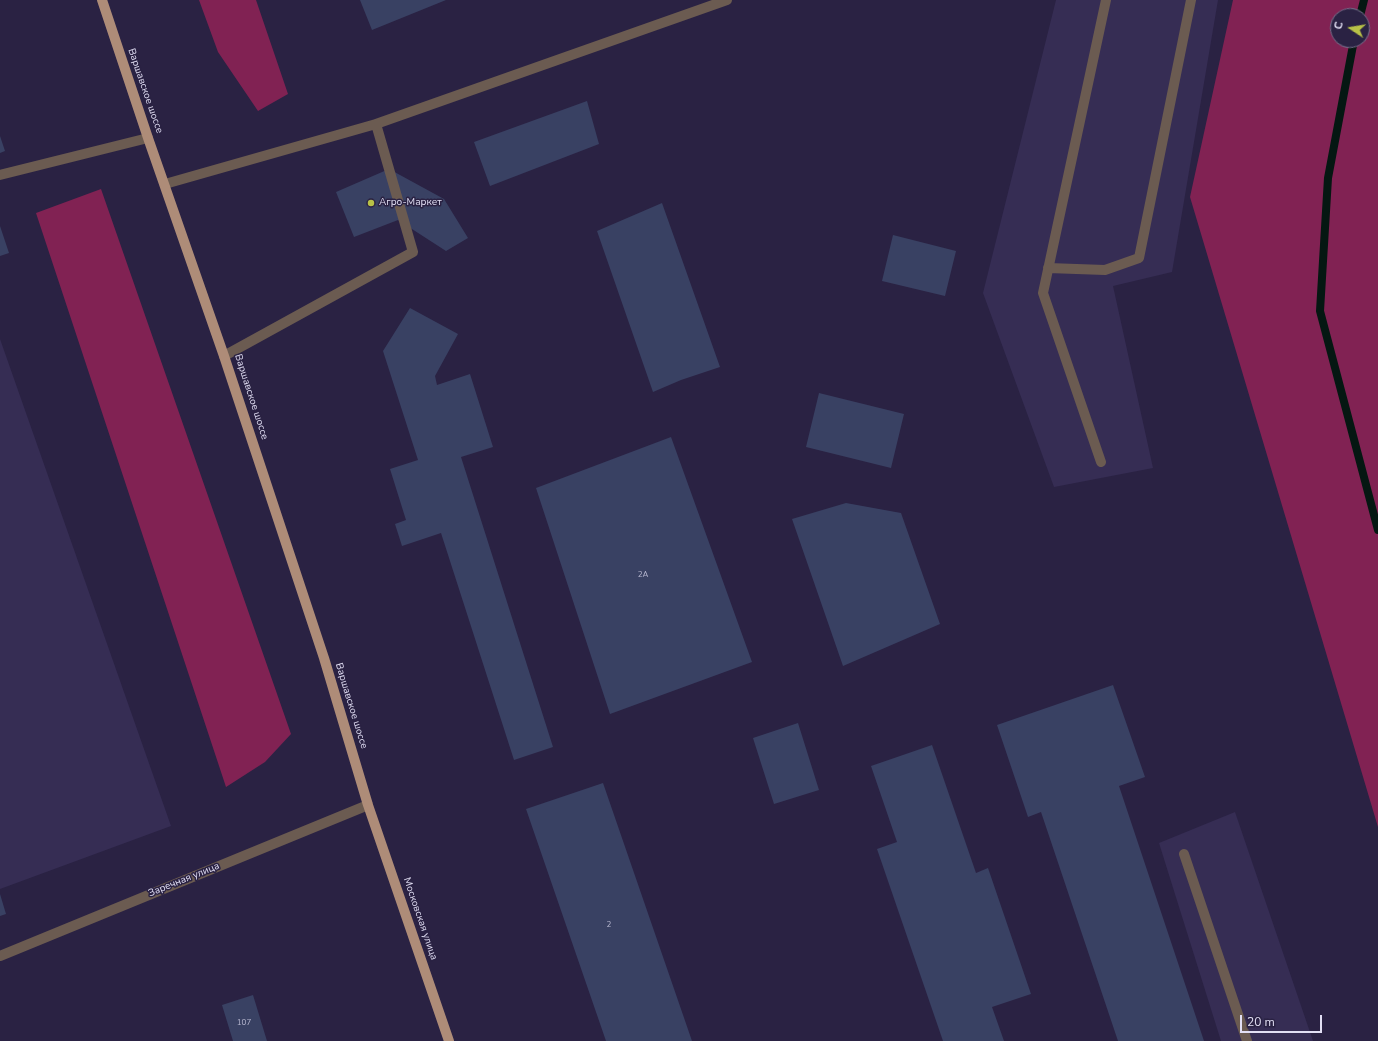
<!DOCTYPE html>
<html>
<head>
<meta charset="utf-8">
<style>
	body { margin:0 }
	#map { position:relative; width:1378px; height:1041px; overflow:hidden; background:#2a2243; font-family:"Nunito Sans",sans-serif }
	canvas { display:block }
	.north { position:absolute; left:1330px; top:8px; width:40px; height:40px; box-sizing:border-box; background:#2a2243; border:1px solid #746e8a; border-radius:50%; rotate:282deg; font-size:11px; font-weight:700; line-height:16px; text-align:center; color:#e2dff4 }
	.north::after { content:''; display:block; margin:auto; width:14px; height:18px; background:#b8c147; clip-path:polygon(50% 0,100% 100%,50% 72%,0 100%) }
	.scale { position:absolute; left:1240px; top:1015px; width:82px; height:18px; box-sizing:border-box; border:2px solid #e2dff4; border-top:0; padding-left:5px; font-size:12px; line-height:14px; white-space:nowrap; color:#e2dff4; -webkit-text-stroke:3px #2a2243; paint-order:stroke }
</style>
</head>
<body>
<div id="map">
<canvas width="1378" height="1041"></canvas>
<div class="north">С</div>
<div class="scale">20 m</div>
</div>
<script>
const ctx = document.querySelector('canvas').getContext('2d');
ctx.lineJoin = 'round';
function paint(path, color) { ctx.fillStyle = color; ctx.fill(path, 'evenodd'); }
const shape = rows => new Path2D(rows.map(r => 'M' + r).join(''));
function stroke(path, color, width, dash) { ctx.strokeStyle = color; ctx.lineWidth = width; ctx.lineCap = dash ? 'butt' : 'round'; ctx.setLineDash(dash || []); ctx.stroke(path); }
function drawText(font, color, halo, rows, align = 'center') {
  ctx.font = font + ' "Nunito Sans",sans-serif'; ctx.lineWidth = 3; ctx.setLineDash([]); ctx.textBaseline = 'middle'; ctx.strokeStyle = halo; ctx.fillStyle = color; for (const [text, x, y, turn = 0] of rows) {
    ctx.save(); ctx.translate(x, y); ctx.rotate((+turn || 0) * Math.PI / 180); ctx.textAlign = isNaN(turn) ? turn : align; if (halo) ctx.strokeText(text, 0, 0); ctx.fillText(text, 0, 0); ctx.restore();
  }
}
paint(shape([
	[1056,0,1218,0,1172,272,1113,286,1153,468,1054,487,983,293],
	[0,339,171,826,0,889],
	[1235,812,1313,1041,1221,1041,1159,843]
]), '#362d54');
paint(shape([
	[199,0,256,0,288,94,258,111,218,52],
	[1233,0,1378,0,1378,827,1190,197],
	[1338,16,1362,16,1362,40,1338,40],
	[101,189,291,734,265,762,226,787,36,213]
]), '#812253');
stroke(shape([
	[1360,16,1364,0],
	[1354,40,1328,178,1320,311,1378,530]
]), '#051712', 8);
paint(shape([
	[360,0,446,0,372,30],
	[587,101,599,144,490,186,474,142],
	[0,136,5,151,0,153],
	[389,169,444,199,468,238,446,251,398,220,354,237,336,192],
	[662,203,720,367,681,380,653,392,597,231],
	[0,226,9,253,0,256],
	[893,235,956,251,945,296,882,281],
	[410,308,458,334,435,376,437,385,470,374,493,447,461,457,553,747,514,760,441,533,402,546,395,524,406,520,390,469,418,460,383,351],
	[819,393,904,414,891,468,806,447],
	[671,437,752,662,610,714,536,488],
	[846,503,901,513,940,624,843,666,792,519],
	[1113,685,1145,777,1119,786,1204,1041,1118,1041,1041,812,1028,817,997,725],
	[798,723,819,790,774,804,753,738],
	[932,745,976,873,988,868,1031,994,992,1007,1004,1041,943,1041,877,849,897,842,871,766],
	[603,783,692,1041,606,1041,526,809],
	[0,894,6,914,0,916],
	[253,995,267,1041,233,1041,222,1005]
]), '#394163');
stroke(shape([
	[376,124,727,0],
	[0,175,148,138],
	[165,184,376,124,413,252,224,356],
	[1048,268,1105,270,1139,258,1191,0],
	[1101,462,1043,293,1106,0],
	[1184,854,1247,1041]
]), '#6b5b51', 10);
stroke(shape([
	[0,956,368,805]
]), '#6b5b51', 10);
stroke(shape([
	[102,0,148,138,224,356,324,658,368,805,449,1041]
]), '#ae8c78', 10);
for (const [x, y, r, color] of [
	[371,203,4,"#b8c147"]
]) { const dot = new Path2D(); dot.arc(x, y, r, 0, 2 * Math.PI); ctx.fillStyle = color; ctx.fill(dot); stroke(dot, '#2a2243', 1.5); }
drawText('8px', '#b8b8d0', null, [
	["2А",643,575],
	["2",609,925],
	["107",244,1023]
]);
drawText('10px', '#e2dff4', '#2a2243', [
	["Варшавское шоссе",145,91,71],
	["Варшавское шоссе",251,397,72],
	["Варшавское шоссе",351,706,73],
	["Заречная улица",184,880,-22],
	["Московская улица",420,919,71]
]);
drawText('10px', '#e2dff4', '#2a2243', [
	["Агро-Маркет",379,203]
], 'left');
</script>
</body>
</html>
